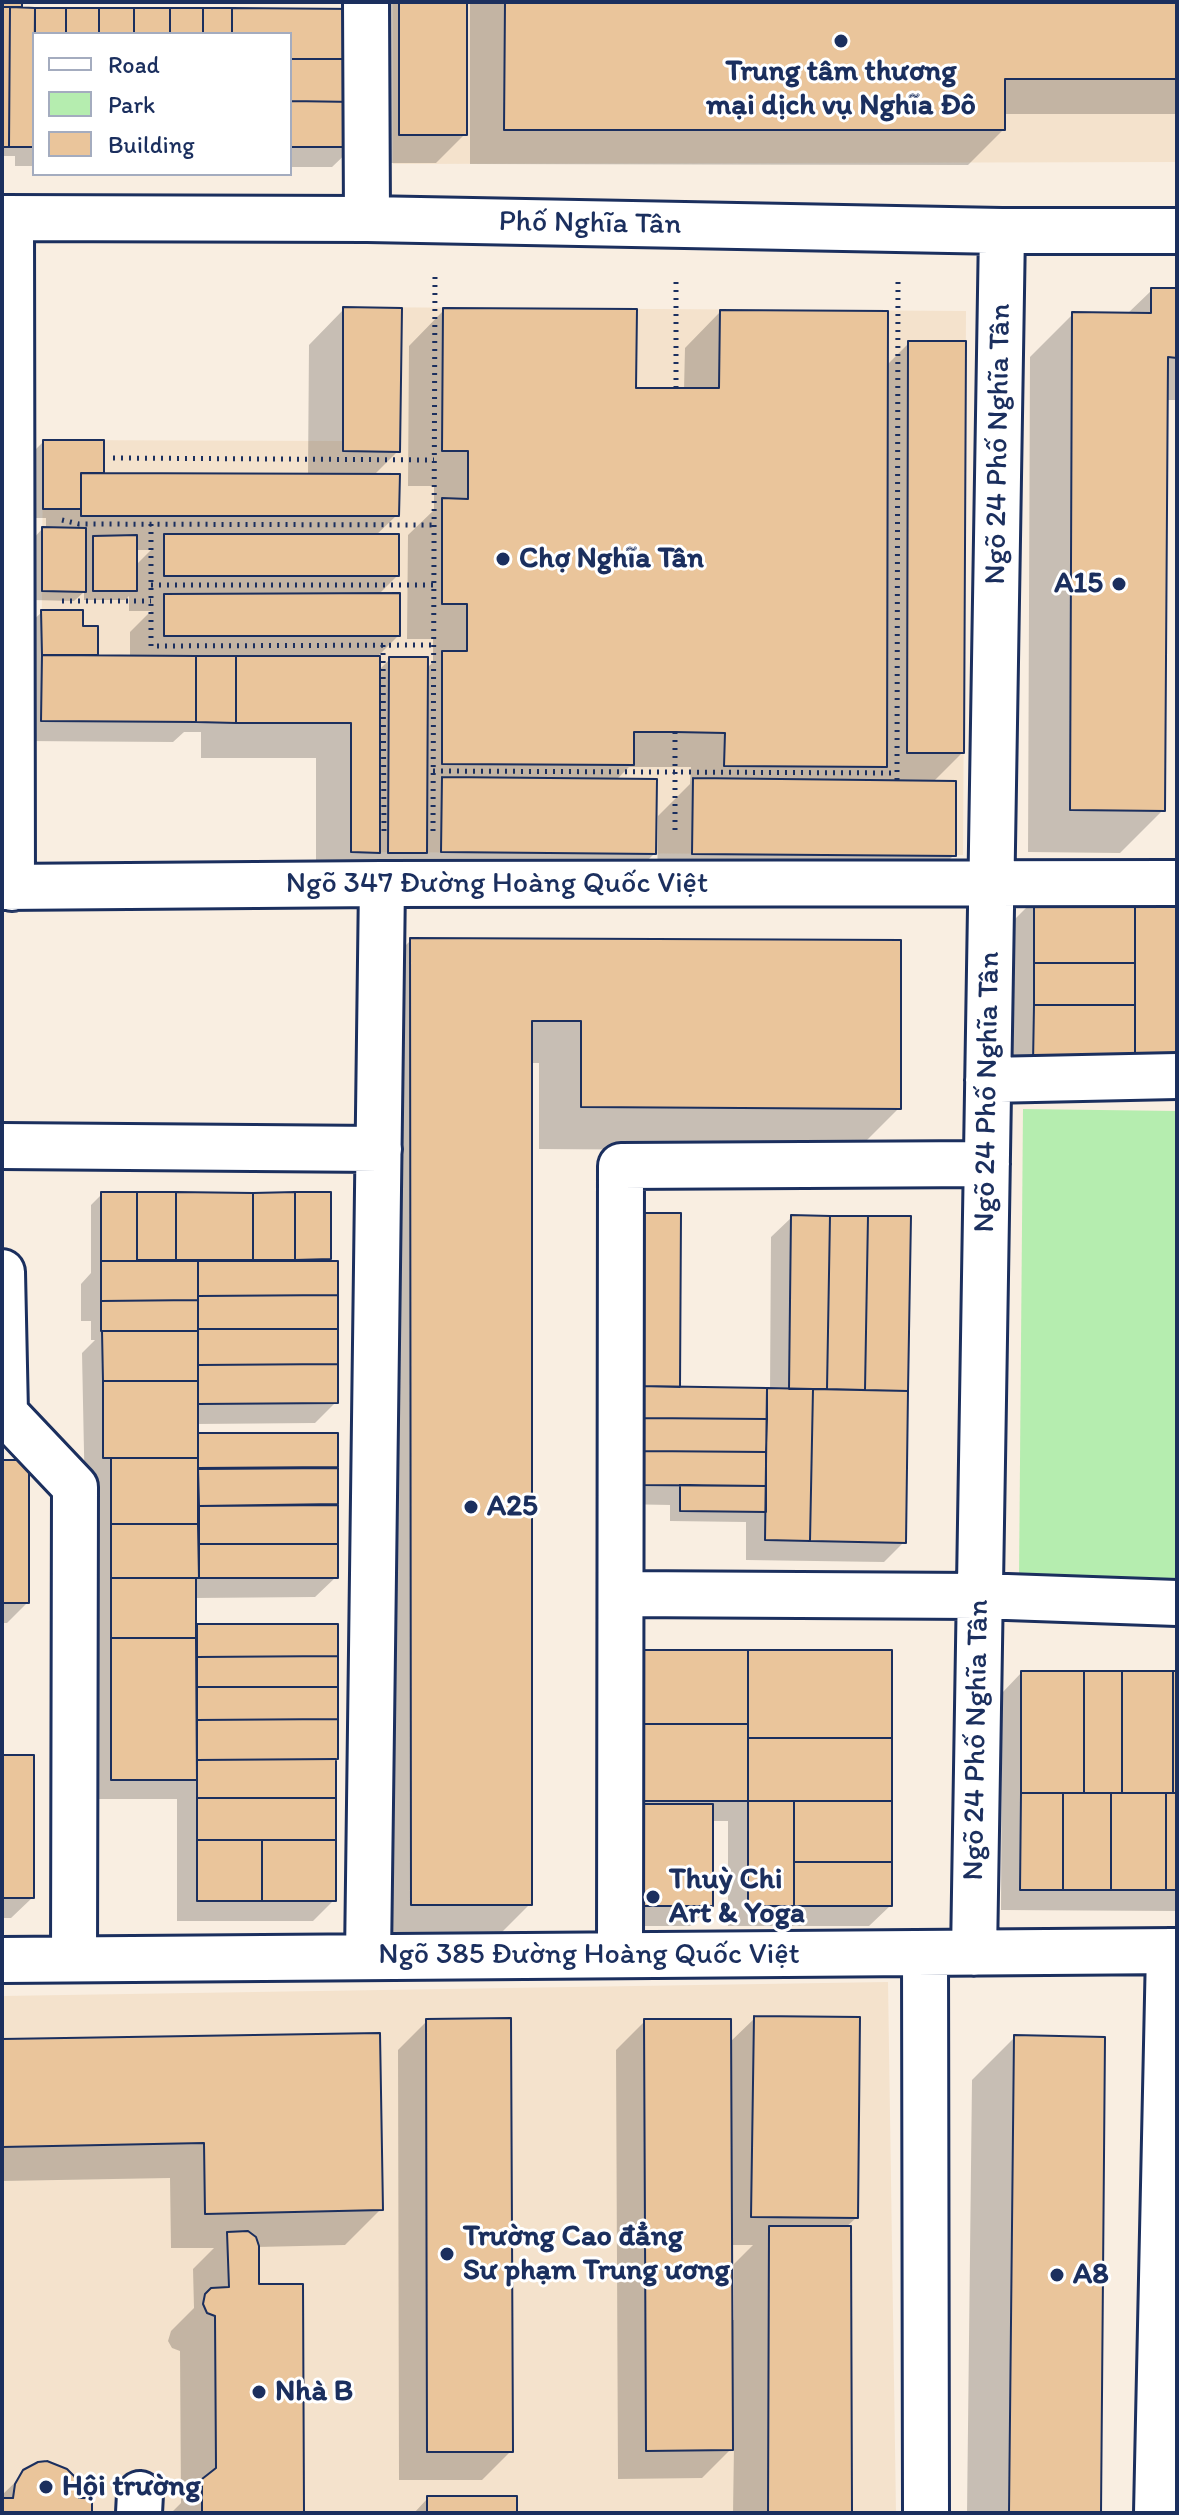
<!DOCTYPE html>
<html>
<head>
<meta charset="utf-8">
<style>
	body { margin:0 }
	#map { position:relative; width:1179px; height:2515px; overflow:hidden; background:#f9eee1; font-family:Itim,sans-serif }
	canvas { display:block }
	.frame { position:absolute; inset:0; border:4px solid #1b2f5e; pointer-events:none }
	.legend { position:absolute; left:32px; top:32px; width:260px; height:144px; box-sizing:border-box; background:#fff; border:2px solid #a4acbf; margin:0; padding:10px 14px; list-style:none; font-size:24px; color:#1b2f5e }
	.legend li { display:flex; align-items:center; gap:16px; height:40px }
	.legend b { width:40px; border:2px solid #a4acbf }
</style>
</head>
<body>
<div id="map">
<canvas width="1179" height="2515"></canvas>
<div class="frame"></div>
<ul class="legend">
<li><b style="height:10px;background:#fff"></b>Road</li>
<li><b style="height:22px;background:#b5edaf"></b>Park</li>
<li><b style="height:22px;background:#eac59b"></b>Building</li>
</ul>
</div>
<script>
const ctx = document.querySelector('canvas').getContext('2d');
ctx.lineJoin = 'round';
function paint(path, color) { ctx.fillStyle = color; ctx.fill(path, 'evenodd'); }
const shape = rows => new Path2D(rows.map(r => 'M' + r).join(''));
function stroke(path, color, width, dash) { ctx.strokeStyle = color; ctx.lineWidth = width; ctx.lineCap = dash ? 'butt' : 'round'; ctx.setLineDash(dash || []); ctx.stroke(path); }
function drawText(font, color, halo, rows, align = 'center') {
  ctx.font = font + ' Itim,sans-serif'; ctx.lineWidth = 6; ctx.setLineDash([]); ctx.textBaseline = 'middle'; ctx.strokeStyle = halo; ctx.fillStyle = color; for (const [text, x, y, turn = 0] of rows) {
    ctx.save(); ctx.translate(x, y); ctx.rotate((+turn || 0) * Math.PI / 180); ctx.textAlign = isNaN(turn) ? turn : align; if (halo) ctx.strokeText(text, 0, 0); ctx.fillText(text, 0, 0); ctx.restore();
  }
}
paint(shape([
	[393,2,1177,2,1177,162,393,164],
	[343,307,966,311,963,855,351,852,351,723,41,721,43,440,342,441],
	[888,1982,896,2513,2,2513,2,1996]
]), '#f4e2cc');
paint(shape([
	[1023,1109,1177,1111,1177,1579,1019,1578]
]), '#b5edaf');
paint(shape([
	[2,2,20,2,16,10,354,11,353,147,332,167,290,167,290,34,34,34,34,166,15,166,15,156,2,156],
	[370,2,465,2,465,134,436,163,370,163],
	[470,2,1177,2,1177,114,1003,114,1003,130,968,165,470,164],
	[1152,290,1177,290,1177,400,1166,400,1163,810,1120,853,1028,852,1030,357,1073,314,1127,314],
	[344,309,398,451,373,476,397,515,375,536,397,576,377,596,398,636,378,656,378,671,390,659,426,669,433,662,433,639,407,639,408,535,434,510,434,486,408,486,409,346,444,310,634,390,684,390,685,348,720,312,886,366,909,343,962,753,932,783,954,855,918,891,657,889,658,816,690,784,691,767,629,767,615,781,654,854,618,889,316,886,316,758,201,758,201,732,184,732,173,742,21,741,31,622,42,612,81,628,96,654,93,657,130,658,130,632,151,611,129,611,129,596,125,600,84,600,84,592,74,601,32,600,32,540,42,529,46,529,46,518,33,518,33,452,43,442,102,472,100,475,308,475,309,345],
	[135,550,151,550,135,566],
	[1035,899,1177,900,1013,1082,1014,920],
	[411,940,899,1108,856,1151,539,1149,539,1063,530,1063,530,1904,487,1947,369,1947,368,983],
	[102,1194,329,1259,324,1263,336,1402,315,1423,196,1424,196,1435,336,1435,336,1577,315,1597,194,1598,194,1626,336,1626,334,1900,313,1921,177,1921,177,1799,91,1799,82,1353,95,1340,91,1340,91,1321,81,1321,81,1284,91,1273,91,1205],
	[196,1466,240,1467,240,1471,196,1471],
	[644,1215,678,1389,770,1391,771,1237,792,1217,909,1218,904,1542,884,1562,746,1560,746,1522,670,1521,670,1505,620,1504,624,1235],
	[2,1462,27,1603,7,1623,2,1623],
	[1022,1672,1177,1673,1177,1911,1001,1910,1002,1693],
	[619,1673,890,1906,869,1926,728,1926,728,1821,711,1821,711,1906,690,1926,619,1926],
	[2,1758,32,1898,11,1918,2,1918],
	[755,2018,856,2218,845,2228,850,2513,733,2513,734,2446,702,2478,618,2479,616,2050,645,2021,729,2043],
	[730,2245,753,2245,734,2264,734,2320,730,2320],
	[427,2021,511,2451,482,2480,399,2480,398,2050],
	[1015,2037,1099,2513,967,2513,972,2080],
	[2,2041,380,2210,345,2245,257,2247,257,2286,302,2513,171,2513,181,2503,180,2351,172,2348,168,2341,171,2331,194,2308,193,2269,214,2248,171,2248,170,2178,2,2181],
	[31,2467,77,2500,90,2513,2,2513,2,2495],
	[428,2498,515,2513,414,2513]
]), '#0003');
const building = shape([
	[2,2,22,2,22,7,2,7,2,2],
	[399,2,467,2,467,135,399,135,399,2],
	[505,2,1177,2,1177,79,1005,79,1005,130,504,130,505,2],
	[2,7,10,7,9,147,2,147,2,7],
	[10,7,35,8,34,147,9,147,10,7],
	[35,8,66,8,66,34,35,34,35,8],
	[66,8,99,8,99,34,66,34,66,8],
	[99,8,134,8,134,34,99,34,99,8],
	[134,8,170,8,170,34,134,34,134,8],
	[170,8,203,8,203,34,170,34,170,8],
	[203,8,232,8,232,34,203,34,203,8],
	[232,8,356,9,355,59,290,59,290,34,232,34,232,8],
	[290,59,355,59,355,102,290,101,290,59],
	[290,101,355,102,355,147,290,147,290,101],
	[1151,288,1177,288,1177,358,1168,357,1165,811,1070,810,1072,312,1151,313,1151,288],
	[343,307,402,308,400,452,343,451,343,307],
	[443,308,637,309,636,388,719,388,720,310,888,311,887,767,724,766,725,733,675,732,634,732,634,765,442,764,442,651,467,651,467,604,442,604,442,498,468,499,468,451,442,451,443,308],
	[908,341,966,341,964,753,907,753,908,341],
	[43,440,104,440,104,473,81,473,81,509,43,509,43,440],
	[81,473,400,474,399,516,81,516,81,473],
	[42,527,86,528,86,592,42,591,42,527],
	[164,534,399,534,399,576,164,576,164,534],
	[137,535,137,591,93,591,93,536,137,535],
	[400,593,400,636,164,636,164,594,400,593],
	[41,610,83,610,83,626,98,626,98,655,42,655,41,610],
	[42,655,196,656,196,722,41,721,42,655],
	[196,656,236,656,236,723,196,722,196,656],
	[236,656,380,656,380,853,351,852,351,723,236,723,236,656],
	[389,657,428,657,427,853,388,853,389,657],
	[442,777,657,779,656,854,441,852,442,777],
	[693,778,956,781,956,856,692,854,693,778],
	[1034,897,1135,898,1135,963,1034,963,1034,897],
	[1135,898,1177,898,1177,1063,1135,1063,1135,898],
	[410,938,901,940,901,1109,581,1107,581,1021,532,1021,532,1905,411,1905,410,938],
	[1034,963,1135,963,1135,1005,1034,1005,1034,963],
	[1034,1005,1135,1005,1135,1063,1033,1063,1034,1005],
	[101,1192,137,1192,137,1261,101,1261,101,1192],
	[137,1192,176,1192,176,1260,137,1260,137,1192],
	[176,1192,253,1193,253,1260,176,1260,176,1192],
	[295,1192,295,1260,253,1260,253,1193,295,1192],
	[295,1192,331,1192,331,1259,295,1260,295,1192],
	[643,1213,681,1213,680,1387,641,1386,643,1213],
	[791,1215,830,1216,827,1389,789,1389,791,1215],
	[830,1216,868,1216,865,1390,827,1389,830,1216],
	[868,1216,911,1216,908,1391,865,1390,868,1216],
	[101,1261,198,1261,198,1300,101,1301,101,1261],
	[198,1261,338,1261,338,1295,198,1296,198,1261],
	[338,1295,338,1329,198,1329,198,1296,338,1295],
	[198,1300,198,1331,101,1331,101,1301,198,1300],
	[198,1329,338,1329,338,1364,198,1365,198,1329],
	[102,1331,198,1331,198,1381,103,1381,102,1331],
	[338,1364,338,1403,198,1404,198,1365,338,1364],
	[103,1381,198,1381,198,1458,103,1458,103,1381],
	[641,1386,767,1388,767,1419,641,1418,641,1386],
	[767,1388,813,1389,810,1541,765,1540,767,1388],
	[813,1389,908,1391,906,1543,810,1541,813,1389],
	[641,1418,767,1419,766,1452,641,1451,641,1418],
	[198,1433,338,1433,338,1467,198,1468,198,1433],
	[641,1451,766,1452,766,1486,640,1485,641,1451],
	[111,1458,198,1458,198,1524,111,1524,111,1458],
	[2,1460,29,1460,29,1603,2,1603,2,1460],
	[338,1468,338,1504,199,1506,198,1469,338,1468],
	[680,1485,766,1486,766,1512,680,1511,680,1485],
	[338,1505,338,1544,199,1544,199,1506,338,1505],
	[111,1524,198,1524,199,1578,111,1578,111,1524],
	[199,1544,338,1544,338,1578,199,1578,199,1544],
	[111,1578,196,1578,196,1638,111,1638,111,1578],
	[197,1624,338,1624,338,1656,197,1657,197,1624],
	[111,1638,196,1638,197,1780,111,1780,111,1638],
	[639,1650,748,1650,748,1724,639,1724,639,1650],
	[748,1650,892,1650,892,1738,748,1738,748,1650],
	[338,1656,338,1687,197,1687,197,1657,338,1656],
	[1021,1671,1084,1671,1084,1793,1021,1793,1021,1671],
	[1084,1671,1122,1671,1122,1793,1084,1793,1084,1671],
	[1122,1671,1173,1671,1173,1793,1122,1793,1122,1671],
	[1173,1671,1177,1671,1177,1793,1173,1793,1173,1671],
	[197,1687,338,1687,338,1719,197,1720,197,1687],
	[338,1719,338,1759,197,1760,197,1720,338,1719],
	[639,1724,748,1724,748,1801,639,1801,639,1724],
	[748,1738,892,1738,892,1801,748,1801,748,1738],
	[2,1755,34,1755,34,1898,2,1898,2,1755],
	[336,1759,336,1798,197,1798,197,1760,336,1759],
	[1021,1793,1063,1793,1063,1890,1020,1890,1021,1793],
	[1063,1793,1111,1793,1111,1890,1063,1890,1063,1793],
	[1111,1793,1166,1793,1166,1890,1111,1890,1111,1793],
	[1166,1793,1177,1793,1177,1890,1166,1890,1166,1793],
	[197,1798,336,1798,336,1840,197,1840,197,1798],
	[748,1801,794,1801,794,1906,748,1906,748,1801],
	[794,1801,892,1801,892,1862,794,1862,794,1801],
	[639,1804,713,1804,713,1906,639,1906,639,1804],
	[197,1840,262,1840,262,1901,197,1901,197,1840],
	[262,1840,336,1840,336,1901,262,1901,262,1840],
	[794,1862,892,1862,892,1906,794,1906,794,1862],
	[754,2016,860,2017,858,2218,751,2217,754,2016],
	[511,2018,513,2452,427,2452,426,2019,511,2018],
	[644,2019,731,2019,733,2450,646,2451,644,2019],
	[380,2033,383,2210,205,2214,204,2143,2,2147,2,2039,380,2033],
	[1014,2035,1105,2037,1101,2513,1009,2513,1014,2035],
	[769,2226,851,2226,852,2513,768,2513,769,2226],
	[248,2231,256,2237,259,2246,259,2284,303,2284,304,2513,202,2513,202,2479,216,2468,215,2316,207,2313,203,2304,205,2294,211,2288,229,2287,227,2232,248,2231],
	[47,2461,67,2469,74,2476,78,2484,79,2498,92,2498,92,2513,2,2513,2,2498,13,2498,15,2484,23,2470,38,2462,47,2461],
	[427,2496,517,2496,517,2513,427,2513,427,2496]
]);
paint(building, '#eac59b');
stroke(building, '#1b2f5e', 2);
const minor = shape([
	[366,2,367,219],
	[2,218,367,219,1002,231,1177,231],
	[11,218,12,888],
	[2,887,382,884,1177,883],
	[988,1080,1177,1076],
	[2,1146,379,1149],
	[2,1272,5,1413,75,1487,74,1959],
	[621,1594,979,1596,1177,1603],
	[925,1953,926,2513],
	[974,1953,1002,231],
	[620,1955,621,1166,987,1164],
	[368,1957,382,884],
	[2,1960,1177,1951],
	[139,2513,140,2494],
	[1157,2513,1169,1951]
]);
stroke(minor, '#1b2f5e', 50);
stroke(shape([
	[676,388,676,277],
	[113,458,434,460],
	[62,520,79,524,434,525],
	[151,524,151,646,433,645],
	[151,585,434,585],
	[62,601,151,601],
	[383,645,384,833],
	[675,732,675,831],
	[433,771,897,773],
	[897,780,898,281],
	[433,831,435,273]
]), '#1b2f5e', 5, [2, 6]);
stroke(minor, '#fff', 44);
for (const [x, y, r, color] of [
	[841,41,8,"#1b2f5e"],
	[503,559,8,"#1b2f5e"],
	[1119,584,8,"#1b2f5e"],
	[471,1507,8,"#1b2f5e"],
	[653,1897,8,"#1b2f5e"],
	[447,2254,8,"#1b2f5e"],
	[1057,2275,8,"#1b2f5e"],
	[259,2392,8,"#1b2f5e"],
	[46,2487,8,"#1b2f5e"]
]) { const dot = new Path2D(); dot.arc(x, y, r, 0, 2 * Math.PI); ctx.fillStyle = color; ctx.fill(dot); stroke(dot, '#fff', 3); }
drawText('bold 30px', '#1b2f5e', '#fff', [
	["Trung tâm thương",841,72,"center"],
	["mại dịch vụ Nghĩa Đô",841,106,"center"],
	["Chợ Nghĩa Tân",519,559],
	["A15",1103,584,"right"],
	["A25",487,1507],
	["Thuỳ Chi",669,1880],
	["Art & Yoga",669,1914],
	["Trường Cao đẳng",463,2237],
	["Sư phạm Trung ương",463,2271],
	["A8",1073,2275],
	["Nhà B",275,2392],
	["Hội trường",62,2487]
], 'left');
drawText('30px', '#1b2f5e', '#fff', [
	["Phố Nghĩa Tân",590,224,1],
	["Ngõ 24 Phố Nghĩa Tân",999,444,-89],
	["Ngõ 347 Đường Hoàng Quốc Việt",497,884],
	["Ngõ 24 Phố Nghĩa Tân",988,1092,-89],
	["Ngõ 24 Phố Nghĩa Tân",977,1740,-89],
	["Ngõ 385 Đường Hoàng Quốc Việt",589,1955]
]);
</script>
</body>
</html>
